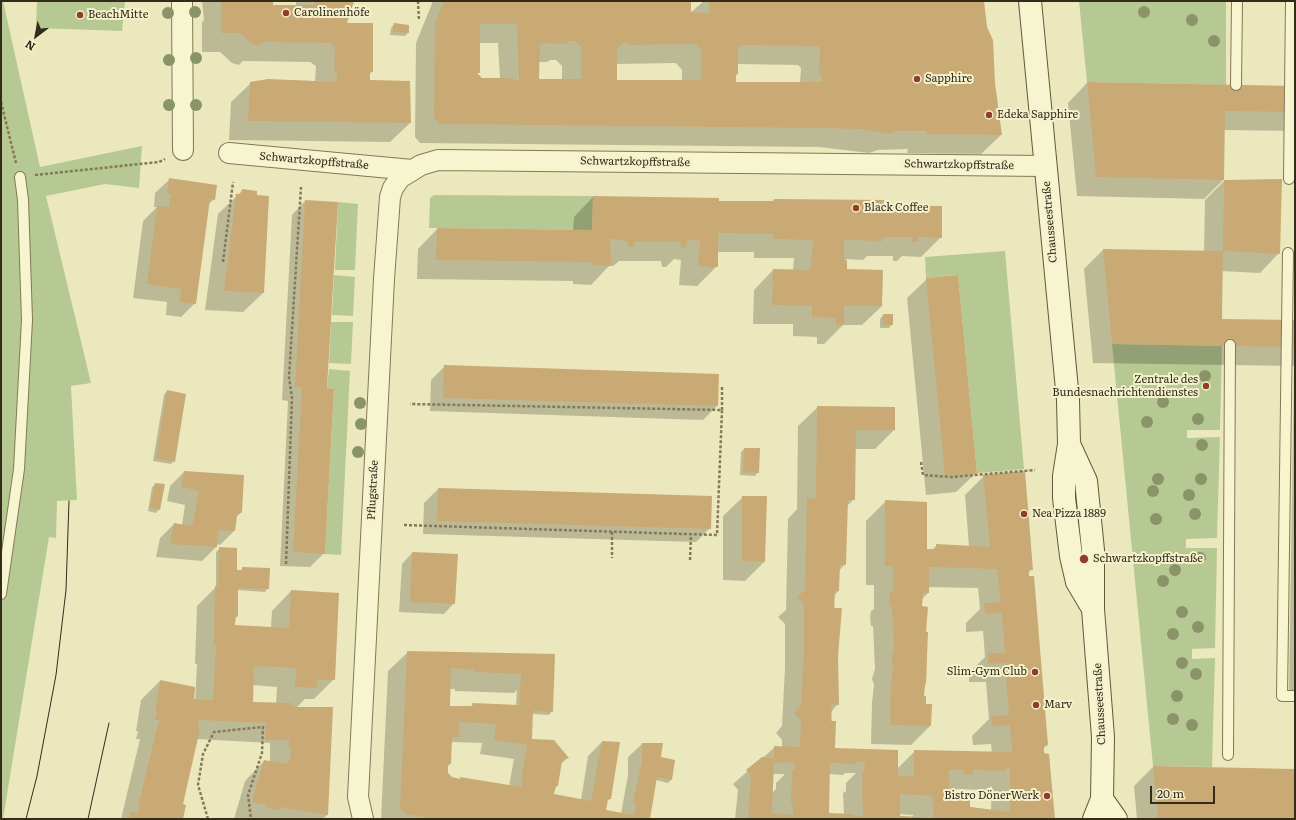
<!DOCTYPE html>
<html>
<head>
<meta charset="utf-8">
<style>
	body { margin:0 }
	#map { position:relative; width:1296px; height:820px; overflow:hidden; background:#ece8bd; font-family:Literata,serif }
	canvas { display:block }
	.frame { position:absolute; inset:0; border:2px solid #332c1b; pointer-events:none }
	.north { position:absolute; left:16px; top:16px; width:40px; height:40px; -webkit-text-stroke:3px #f4f1cc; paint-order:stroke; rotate:212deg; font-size:11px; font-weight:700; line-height:16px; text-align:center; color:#332c1b }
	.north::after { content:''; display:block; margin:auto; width:14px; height:18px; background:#332c1b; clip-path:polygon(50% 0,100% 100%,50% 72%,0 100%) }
	.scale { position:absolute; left:1150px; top:786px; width:65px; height:18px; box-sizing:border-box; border:2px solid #332c1b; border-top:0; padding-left:5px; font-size:12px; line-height:14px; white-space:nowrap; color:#332c1b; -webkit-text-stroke:3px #f4f1cc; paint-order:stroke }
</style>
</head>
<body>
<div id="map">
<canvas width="1296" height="820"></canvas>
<div class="frame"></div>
<div class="north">N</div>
<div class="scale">20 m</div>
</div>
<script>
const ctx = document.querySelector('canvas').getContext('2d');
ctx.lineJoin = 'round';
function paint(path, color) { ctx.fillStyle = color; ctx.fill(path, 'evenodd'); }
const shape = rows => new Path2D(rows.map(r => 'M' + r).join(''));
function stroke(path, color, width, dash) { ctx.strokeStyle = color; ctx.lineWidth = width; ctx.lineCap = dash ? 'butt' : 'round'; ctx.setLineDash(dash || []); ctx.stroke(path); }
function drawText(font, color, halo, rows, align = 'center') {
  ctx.font = font + ' Literata,serif'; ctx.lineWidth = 4; ctx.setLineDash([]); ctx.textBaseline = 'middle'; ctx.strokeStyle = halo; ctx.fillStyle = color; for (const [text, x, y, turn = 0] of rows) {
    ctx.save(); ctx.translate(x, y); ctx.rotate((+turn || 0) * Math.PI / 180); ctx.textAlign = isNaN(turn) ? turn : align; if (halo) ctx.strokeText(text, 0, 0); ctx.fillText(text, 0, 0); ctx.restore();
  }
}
paint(shape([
	[1,1,3,1,40,167,142,146,139,188,105,184,46,196,91,383,71,386,77,500,57,501,56,538,49,537,3,819,1,819],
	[37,1,125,1,122,31,36,28],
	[1079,1,1226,2,1226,85,1087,82],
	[434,195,593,196,592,230,429,228,430,198],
	[338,202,358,204,355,270,335,270],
	[1005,251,1024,469,977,473,958,275,926,278,925,257],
	[334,275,355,277,353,316,332,315],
	[331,322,353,322,351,364,329,363],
	[1112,344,1222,346,1220,430,1187,430,1187,438,1220,437,1217,538,1186,539,1186,548,1217,548,1215,648,1192,649,1192,659,1215,658,1212,767,1153,766],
	[329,369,350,371,341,555,325,554,334,389,327,388]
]), '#b7c992');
paint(shape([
	[202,1,272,1,272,6,296,6,296,1,353,1,346,24,372,72,369,74,369,81,410,123,390,142,229,140,231,102,251,83,268,80,315,81,316,66,310,62,243,61,239,65,232,63,220,52,202,52,202,22,204,20],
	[433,1,690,1,690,13,704,1,983,1,1001,135,981,154,907,153,908,149,878,150,869,153,819,147,420,143,415,137,416,43],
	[479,43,498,43,500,79,482,79,477,74,479,72],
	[550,60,556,60,562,66,562,80,538,80,538,62,547,62],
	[676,63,682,70,682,81,616,81,616,64],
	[737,64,798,65,801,68,800,83,735,83],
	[394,24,408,33,405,36,390,35,391,28],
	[1087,83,1295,87,1295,131,1224,130,1223,180,1204,199,1077,196,1068,103],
	[169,180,214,199,208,205,195,303,181,317,166,315,167,302,133,298,143,221,157,207,154,207,155,193],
	[1224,181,1279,253,1260,273,1221,271,1221,320,1295,321,1295,694,1289,694,1294,366,1093,363,1084,269,1103,250,1204,252,1205,200],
	[243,190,263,293,243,312,205,310,218,214],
	[593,197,718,199,718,202,771,202,774,200,883,201,883,206,941,237,921,257,902,256,897,261,893,261,893,256,867,256,863,260,846,259,846,270,882,306,862,325,843,325,824,344,817,344,817,337,793,336,793,324,753,324,754,290,773,270,793,271,794,258,754,258,754,252,717,252,717,266,697,286,679,285,681,260,674,259,666,267,662,267,661,261,619,261,613,266,609,266,591,285,573,284,573,281,417,279,418,249,437,229,573,231,574,217],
	[305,201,326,389,324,553,310,567,280,566,288,401,282,400,292,215],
	[927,279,976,473,956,492,926,495,907,298],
	[883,315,892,324,889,328,880,328,880,319],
	[445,366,717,406,703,420,430,411,431,380],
	[167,391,174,461,171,464,153,461,164,395],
	[818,407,894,430,875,449,855,449,854,499,847,506,845,564,839,571,838,591,834,596,838,704,831,712,834,749,897,769,915,751,992,753,991,744,973,745,972,736,989,719,986,682,969,682,969,673,985,657,983,631,966,632,966,623,980,609,978,588,928,587,928,593,922,599,921,607,925,633,923,697,925,705,931,705,930,726,911,745,871,744,872,703,874,685,872,679,875,669,873,626,871,626,870,617,871,611,874,609,874,585,866,585,866,521,886,501,926,550,932,550,936,546,969,547,965,495,984,476,1032,569,1028,573,1047,745,1043,749,1054,819,735,819,738,790,733,784,775,747,782,747,782,740,776,733,782,726,785,668,785,624,778,617,786,610,788,519,797,509,798,426],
	[845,773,856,773,846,783,846,791,843,793,844,815,828,814,829,774,843,775],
	[772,774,785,774,776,783,776,789,772,793],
	[992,786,991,810,969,807,951,795,957,789,985,790],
	[899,814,913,815,913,818,899,817],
	[744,449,758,472,755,476,740,475,741,452],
	[184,472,241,512,235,518,234,531,220,545,216,544,216,547,202,561,156,557,160,538,174,524,182,525,185,505,167,501,170,486],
	[156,484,159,509,156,513,148,511,152,487],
	[438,489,710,528,696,542,423,534,424,503],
	[743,497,764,562,745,581,723,580,723,516],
	[220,548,235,571,240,571,243,568,268,588,265,592,237,590,237,616,235,618,234,626,271,627,272,611,291,591,334,679,314,699,305,699,296,708,332,708,327,815,323,819,234,819,245,781,264,761,270,762,270,743,196,739,182,804,182,819,121,819,140,739,136,739,138,731,136,731,141,700,160,681,195,703,197,664,195,664,197,606,216,587,216,552],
	[252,685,277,687,276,704,251,703],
	[412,553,454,603,444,614,399,612,402,564],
	[408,652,554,655,552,711,549,715,532,714,531,740,567,758,560,765,557,786,554,789,553,795,581,800,588,756,602,742,610,799,606,802,605,811,621,814,628,775,628,757,642,744,660,758,671,780,668,783,656,780,649,819,381,819,388,671],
	[449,689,455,689,455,691,514,693,517,690,516,706,473,704,470,707,449,707],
	[453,742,482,743,480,754,514,759,509,786,451,778,447,773,447,767,450,764,451,743],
	[1153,767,1295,770,1295,819,1137,819,1134,786]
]), '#0003');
paint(shape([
	[221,1,273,1,273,5,315,5,315,1,354,1,347,23,373,23,373,72,370,72,370,80,410,81,411,123,248,121,250,82,268,79,337,82,337,73,334,72,335,47,330,43,262,42,259,46,252,44,240,33,221,33],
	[444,1,691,1,691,12,709,13,709,1,984,1,987,27,993,40,995,83,1002,135,926,134,927,131,898,131,889,134,861,129,818,128,439,124,434,117,435,23],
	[480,24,517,24,519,80,513,80,513,78,482,78,477,73,480,73],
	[567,41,575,41,581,47,581,79,539,79,540,43,568,44],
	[623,43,630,43,630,45,696,44,701,50,701,80,617,80,617,48],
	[742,45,817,46,820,49,819,73,822,74,822,82,736,82,736,75,738,74,738,49],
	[394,23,409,25,409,33,393,32],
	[1087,82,1295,86,1295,112,1225,111,1224,180,1096,177],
	[169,178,217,185,215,200,210,199,196,304,179,302,181,289,147,284,157,206,169,207,171,194,167,193],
	[1282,179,1280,254,1223,251,1224,180],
	[242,189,257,191,257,195,269,196,264,293,224,291,236,194,241,194],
	[593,196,719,198,719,201,774,201,774,199,884,200,884,205,942,206,942,238,918,237,918,242,912,242,912,237,883,237,883,241,844,240,844,260,847,260,847,269,883,270,882,306,844,306,844,325,836,325,836,318,812,317,812,306,772,305,773,269,810,270,813,240,773,239,773,234,718,233,718,267,698,266,700,241,687,240,686,248,681,248,680,242,634,242,634,247,628,247,628,242,623,241,623,240,610,239,611,266,591,265,592,262,436,260,437,228,592,230],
	[305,200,338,202,327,388,334,389,325,554,293,552,302,387,295,387],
	[1103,249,1223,251,1222,319,1295,320,1295,347,1112,344],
	[958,275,977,473,945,476,926,278],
	[883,314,893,314,893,325,883,325],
	[444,365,719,374,718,406,443,398],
	[167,390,186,394,175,462,156,458],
	[817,406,895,407,895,430,856,430,855,500,848,500,846,565,840,565,839,591,835,591,834,608,842,608,838,656,839,705,832,704,831,721,836,721,835,748,898,750,898,776,914,776,914,750,1012,752,1010,725,992,726,991,716,1009,715,1005,663,988,664,988,653,1005,653,1002,613,985,614,984,603,1001,602,997,569,929,567,929,593,923,593,922,606,928,607,926,632,928,632,926,684,925,685,924,696,926,696,926,704,932,704,931,726,890,725,891,683,893,666,891,659,894,649,892,607,890,607,889,597,890,591,893,591,893,566,885,566,885,500,927,502,927,549,936,549,936,544,990,547,983,475,1025,471,1033,570,1029,570,1029,576,1034,576,1048,745,1044,746,1044,753,1049,754,1055,819,934,819,932,796,900,794,900,816,924,817,926,819,748,819,751,776,746,770,762,757,774,758,774,746,800,747,801,721,794,713,801,706,804,649,804,604,797,597,805,590,807,498,816,499],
	[786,762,795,763,795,769,792,771,791,804,793,806,793,815,772,813,774,763],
	[857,762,865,762,864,771,862,773,863,816,855,816,853,814,829,813,830,763,854,764],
	[1005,768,1010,768,1010,812,970,807,970,795,949,794,949,770,964,770,963,774,972,775,974,770,1005,771],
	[744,448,760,448,759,473,743,472],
	[184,471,244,475,242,512,237,516,235,531,218,530,217,547,170,544,174,523,192,526,199,491,181,487],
	[155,483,165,484,160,510,150,508],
	[438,488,712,496,711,529,437,521],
	[742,496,767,496,765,562,742,561],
	[219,547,237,548,237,570,242,570,242,567,270,568,269,589,238,588,238,617,236,616,235,625,289,628,291,590,339,593,335,680,317,680,317,688,295,687,296,668,254,666,253,702,291,703,293,707,333,707,328,815,280,807,280,810,267,808,267,805,252,802,264,760,286,764,290,760,291,747,288,747,289,740,265,740,266,723,199,720,198,727,200,729,183,804,186,805,183,819,129,819,130,812,138,813,140,806,138,806,159,720,155,720,157,712,155,711,160,680,195,687,194,699,213,700,216,645,214,645,215,586,218,586],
	[412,552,458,554,455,604,410,602],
	[407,651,555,654,553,712,533,711,532,739,554,740,569,758,562,761,558,786,556,786,554,794,591,801,602,741,620,742,611,799,608,799,606,810,634,815,636,803,633,803,642,761,642,743,663,743,661,757,675,760,672,780,657,777,650,819,433,819,406,814,400,808],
	[451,668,474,670,474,672,521,674,519,705,472,703,473,706,450,706],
	[459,722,496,724,494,740,527,745,521,779,523,780,521,787,460,777,460,779,452,777,448,773,448,764,451,764,452,737,459,737],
	[1153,766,1295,769,1295,819,1158,819]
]), '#c9a974');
const service = shape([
	[1236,85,1237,1],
	[1289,179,1291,1],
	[1288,253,1282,696,1295,696],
	[1,594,19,469,27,320,23,200,20,177],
	[1228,755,1230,345]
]);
const minor = shape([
	[182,1,183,150],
	[229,153,412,170],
	[363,819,358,797,384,279,390,197,393,188,400,178,421,165,438,160,1045,166]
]);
const secondary = shape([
	[1030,1,1068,400,1069,444,1064,476,1064,498,1071,556,1077,582,1093,609],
	[1069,444,1086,481,1093,550,1093,609,1103,737,1102,799,1094,819],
	[1102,799,1116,819]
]);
stroke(service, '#837857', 12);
stroke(minor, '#837857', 22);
stroke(secondary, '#65583a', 24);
stroke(shape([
	[418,1,419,21],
	[1,102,16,163],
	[35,175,159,162,165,159],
	[223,262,233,182],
	[722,410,722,386],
	[921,462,923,475,951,477,1035,470],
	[404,525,717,535,722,410,410,404],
	[612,532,612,558],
	[690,560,691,535],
	[286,564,292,398,289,377,301,187],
	[208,819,198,785,203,754,214,732,263,727,262,753,248,795,251,819]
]), '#837857', 2.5, [3, 2]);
stroke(service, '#f7f4d0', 10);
stroke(minor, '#f7f4d0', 20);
stroke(secondary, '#f7f4d0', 22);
stroke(shape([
	[26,819,37,776,56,675,66,590,69,501],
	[88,819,109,723]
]), '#332c1b', 1);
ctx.fillStyle = '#8a9468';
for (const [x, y] of [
	[195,12],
	[1144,12],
	[168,13],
	[1192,20],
	[1214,41],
	[196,58],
	[169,60],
	[169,105],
	[196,105],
	[1205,376],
	[1163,402],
	[360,403],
	[1198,419],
	[1147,422],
	[361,424],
	[1202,445],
	[358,452],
	[1158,479],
	[1201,479],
	[1153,491],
	[1189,495],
	[1195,514],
	[1156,519],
	[1200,558],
	[1175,570],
	[1163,581],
	[1182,612],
	[1198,627],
	[1173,634],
	[1182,663],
	[1196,674],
	[1177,696],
	[1173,719],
	[1192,725]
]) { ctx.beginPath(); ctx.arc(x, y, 6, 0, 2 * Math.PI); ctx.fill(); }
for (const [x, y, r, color] of [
	[286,13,4,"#903d29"],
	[80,15,4,"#903d29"],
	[917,79,4,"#903d29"],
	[989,115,4,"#903d29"],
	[856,208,4,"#903d29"],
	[1206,386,4,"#903d29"],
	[1024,514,4,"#903d29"],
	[1084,559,5,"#903d29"],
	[1035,672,4,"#903d29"],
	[1036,705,4,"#903d29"],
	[1047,796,4,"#903d29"]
]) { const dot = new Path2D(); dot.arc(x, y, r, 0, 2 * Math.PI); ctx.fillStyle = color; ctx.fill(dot); stroke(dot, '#f4f1cc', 1.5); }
drawText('11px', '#332c1b', '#f4f1cc', [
	["Carolinenhöfe",294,13],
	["BeachMitte",88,15],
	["Sapphire",925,79],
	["Edeka Sapphire",997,115],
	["Black Coffee",864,208],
	["Zentrale des",1198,380,"right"],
	["Bundesnachrichtendienstes",1198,393,"right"],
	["Nea Pizza 1889",1032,514],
	["Schwartzkopffstraße",1093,559],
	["Slim-Gym Club",1027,672,"right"],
	["Marv",1044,705],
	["Bistro DönerWerk",1039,796,"right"]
], 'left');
drawText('11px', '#332c1b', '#f4f1cc', [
	["Schwartzkopffstraße",314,161,5],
	["Schwartzkopffstraße",635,162,1],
	["Schwartzkopffstraße",959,165,1],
	["Chausseestraße",1050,222,-95],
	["Pflugstraße",373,490,-87],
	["Chausseestraße",1100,704,-93]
]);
</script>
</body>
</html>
